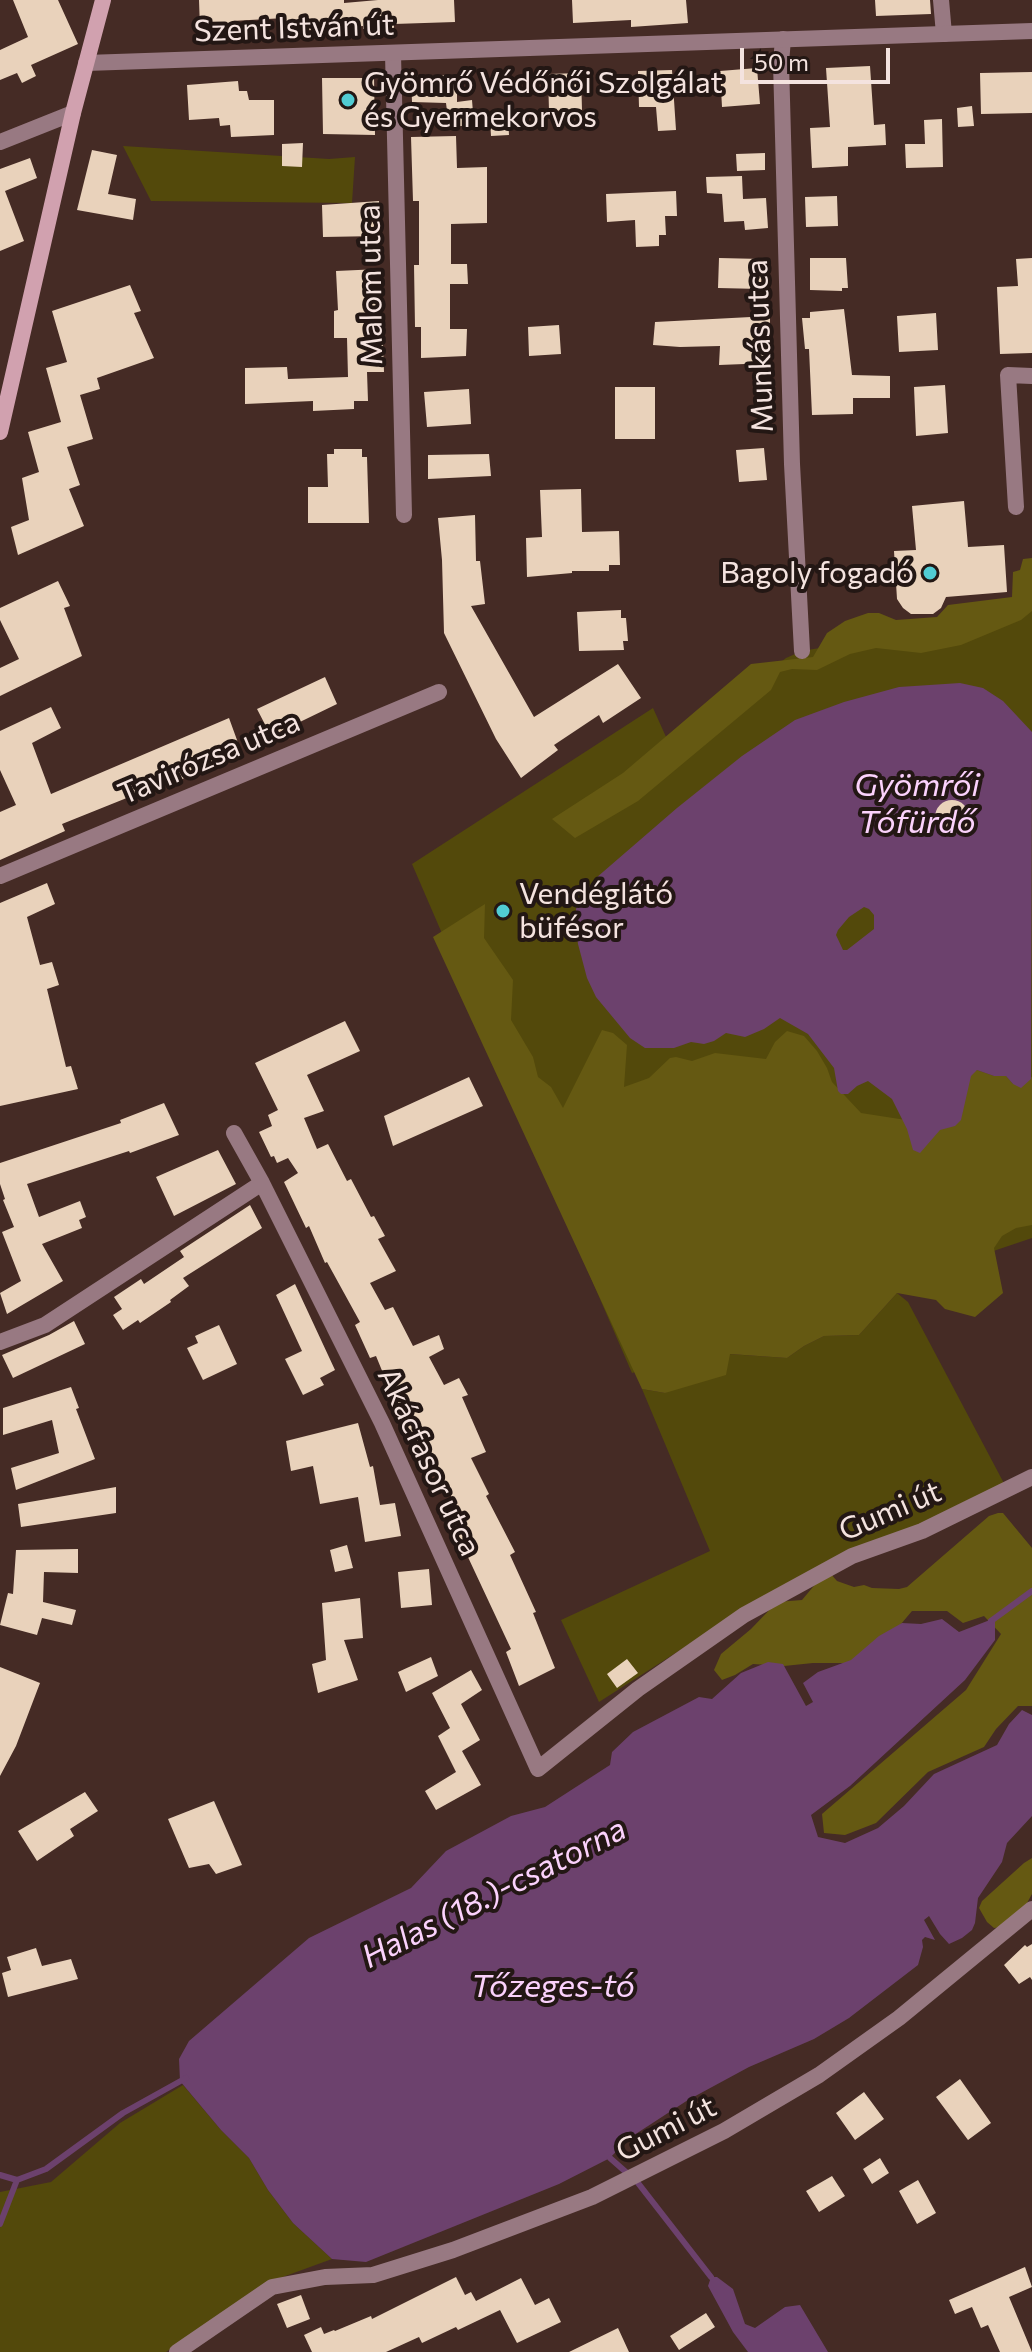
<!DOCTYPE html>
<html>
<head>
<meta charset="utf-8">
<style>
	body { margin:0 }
	#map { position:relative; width:1032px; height:2352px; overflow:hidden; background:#452b25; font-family:Commissioner,sans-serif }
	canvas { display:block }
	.scale { position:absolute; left:740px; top:48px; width:150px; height:36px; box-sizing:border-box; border:4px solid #f4e3df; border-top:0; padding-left:10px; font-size:24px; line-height:28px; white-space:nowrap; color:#f4e3df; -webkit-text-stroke:6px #231714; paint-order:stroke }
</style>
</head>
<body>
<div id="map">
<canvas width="1032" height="2352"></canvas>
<div class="scale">50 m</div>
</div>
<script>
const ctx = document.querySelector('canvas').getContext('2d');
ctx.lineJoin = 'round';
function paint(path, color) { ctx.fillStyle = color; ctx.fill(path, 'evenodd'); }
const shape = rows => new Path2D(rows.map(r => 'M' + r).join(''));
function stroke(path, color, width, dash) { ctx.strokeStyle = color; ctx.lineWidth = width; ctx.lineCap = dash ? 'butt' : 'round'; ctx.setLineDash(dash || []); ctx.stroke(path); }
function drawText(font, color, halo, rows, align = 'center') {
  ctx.font = font + ' Commissioner,sans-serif'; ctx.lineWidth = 8; ctx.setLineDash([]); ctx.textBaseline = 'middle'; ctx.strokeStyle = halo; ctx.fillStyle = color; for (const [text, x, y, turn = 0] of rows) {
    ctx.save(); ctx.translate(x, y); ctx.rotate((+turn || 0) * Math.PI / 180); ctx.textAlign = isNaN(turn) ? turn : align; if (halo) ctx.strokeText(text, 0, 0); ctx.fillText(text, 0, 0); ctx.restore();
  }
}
paint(shape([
	[123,146,329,159,355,157,352,203,151,201],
	[1032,593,1032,1238,632,1373,412,864,653,708,671,748,786,658,802,651,937,628],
	[897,1293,908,1302,1007,1489,738,1613,599,1702,561,1620,710,1551,642,1389,665,1393,729,1354,787,1358,804,1346,824,1336,859,1335],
	[183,2085,221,2130,249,2158,268,2190,293,2223,332,2259,269,2282,166,2352,0,2352,0,2192,51,2182,120,2123]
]), '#53490b');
paint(shape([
	[1032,558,1032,611,1021,620,961,645,921,653,876,648,850,654,817,670,792,669,780,672,771,690,638,801,575,838,552,819,623,773,751,664,813,657,827,633,845,621,868,613,879,613,896,620,937,617,948,605,1012,597,1013,572,1020,570,1023,559],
	[485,904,484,938,513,980,511,1020,533,1057,538,1077,551,1087,563,1108,602,1030,613,1033,627,1045,624,1087,649,1078,670,1058,676,1057,692,1061,715,1053,766,1059,775,1042,787,1031,804,1036,817,1051,827,1068,832,1082,861,1113,906,1120,977,1070,994,1076,1006,1076,1013,1084,1032,1077,1032,1225,1016,1228,1002,1236,994,1248,1003,1293,975,1317,945,1309,936,1300,897,1293,859,1335,824,1336,804,1346,787,1358,730,1354,726,1375,665,1393,642,1389,433,937],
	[998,1513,1003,1513,1032,1548,1032,1706,1018,1706,996,1729,984,1747,928,1772,876,1823,845,1835,824,1833,822,1814,966,1690,1001,1634,984,1616,963,1623,947,1611,912,1611,868,1663,813,1663,784,1666,753,1664,735,1675,722,1680,714,1670,721,1654,751,1629,777,1602,802,1600,818,1581,830,1573,837,1581,854,1587,864,1585,872,1588,899,1589,907,1587,989,1516],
	[1032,1858,1032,1894,1017,1921,1012,1926,994,1928,987,1922,979,1908,982,1901,1024,1863]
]), '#655912');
paint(shape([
	[960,683,983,688,1003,701,1032,732,1031,1079,1021,1088,1013,1084,1006,1076,994,1076,977,1070,971,1076,961,1120,955,1126,940,1130,920,1153,913,1150,907,1129,892,1099,868,1081,857,1086,848,1094,841,1094,838,1091,834,1068,808,1034,780,1018,764,1029,745,1037,726,1033,714,1041,704,1044,691,1042,674,1048,645,1048,630,1038,596,997,587,978,578,944,575,924,576,909,580,900,596,878,677,808,742,756,795,720,844,702,899,687],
	[864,907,869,909,874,915,874,929,847,950,843,950,836,935,838,930,849,917],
	[995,1618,995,1640,965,1680,850,1786,811,1815,818,1837,845,1843,878,1828,904,1806,934,1774,997,1745,1009,1724,1022,1710,1032,1715,1032,1816,1007,1843,1002,1862,978,1898,975,1923,972,1930,962,1938,949,1944,940,1934,929,1916,924,1920,935,1940,925,1937,922,1940,923,1947,918,1965,849,2018,814,2039,749,2067,688,2100,628,2139,610,2158,559,2184,366,2262,332,2259,293,2223,268,2190,249,2158,221,2130,180,2081,179,2059,189,2041,309,1938,411,1888,446,1851,511,1816,545,1807,610,1765,612,1752,633,1732,699,1697,712,1699,741,1673,768,1662,783,1664,806,1706,813,1702,803,1683,818,1672,851,1660,879,1636,902,1623,921,1624,942,1619,959,1632],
	[711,2277,717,2277,733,2289,745,2324,755,2328,785,2307,800,2305,828,2352,748,2352,733,2332,708,2286]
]), '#6c416d');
stroke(shape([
	[991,1621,1032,1591],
	[610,2158,627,2173],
	[0,2175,17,2180,46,2169,123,2113,186,2078],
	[638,2183,711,2277],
	[0,2224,17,2180]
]), '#6c416d', 6);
paint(shape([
	[13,0,58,0,78,44,31,65,36,76,22,83,17,73,0,80,0,50,28,37],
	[199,0,344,0,344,3,378,0,454,0,455,22,394,24,394,28,363,29,363,26,286,32,285,18,232,21,233,27,200,28],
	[572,0,686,0,688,23,631,27,631,20,573,23],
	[875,0,930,0,931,14,876,16],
	[870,66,874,125,885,124,886,145,848,147,848,166,812,168,810,128,830,127,826,68],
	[757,68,760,104,722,107,720,71],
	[672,70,676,130,658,131,656,107,639,107,638,71],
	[1032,72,1032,113,981,114,980,73],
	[581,73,582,110,549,111,548,74],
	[457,75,457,102,472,100,474,125,449,127,446,103,412,102,411,76],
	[322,78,374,78,375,135,323,134],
	[238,81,239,91,247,91,249,100,274,100,274,135,231,137,230,125,220,126,219,118,189,120,187,85],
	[972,106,974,126,958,127,957,108],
	[508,118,509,135,491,136,490,119],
	[942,119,943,167,906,168,905,144,925,144,924,120],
	[456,136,457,168,487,167,487,223,451,224,451,264,467,264,468,284,450,284,450,329,467,329,466,356,421,358,421,327,415,327,414,265,419,265,419,201,413,201,411,137],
	[303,143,302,167,282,166,282,144],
	[92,150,117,155,108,194,136,199,133,220,77,210],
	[765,153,765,170,737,171,736,154],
	[30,158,37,178,5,191,24,241,0,251,0,169],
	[742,176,743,199,766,198,768,228,745,230,744,221,724,222,722,194,707,193,706,177],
	[676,191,677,216,665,216,666,235,659,235,659,246,636,247,635,220,607,222,606,194],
	[837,196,838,226,806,227,805,197],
	[379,201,379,236,323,237,322,205],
	[719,258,762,259,761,289,718,288],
	[810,258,846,258,848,288,842,288,842,291,810,290],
	[1032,258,1032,353,1000,354,997,287,1018,286,1016,259],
	[380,269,384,372,367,372,368,401,354,401,354,409,313,411,313,401,245,404,245,368,287,367,288,379,348,377,347,338,334,338,334,311,338,310,336,271],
	[130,285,141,311,134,313,154,358,97,378,100,389,80,395,93,439,67,447,80,485,69,489,84,526,18,555,11,527,29,520,22,478,39,472,28,432,61,422,46,368,67,362,52,311],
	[844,309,852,375,890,376,890,398,853,398,853,414,812,415,809,349,805,349,802,318,810,318,810,312],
	[936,313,938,350,899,352,897,316],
	[770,316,770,363,719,365,720,346,680,347,653,345,655,322],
	[559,325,561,354,529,356,528,327],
	[945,385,948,433,916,436,914,387],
	[615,387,655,387,655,439,615,439],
	[469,389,471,424,427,427,424,392],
	[764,448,767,480,739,482,736,450],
	[334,449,362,449,362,457,367,457,369,523,308,523,308,487,328,487,327,454,334,454],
	[489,454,491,476,428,479,428,455],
	[581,489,582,532,619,531,620,565,609,565,609,571,572,571,572,573,527,577,526,538,542,537,540,490],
	[964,501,968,547,1004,545,1007,592,946,597,941,608,933,614,911,614,903,608,897,599,894,551,916,550,912,506],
	[475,515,476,561,480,561,485,604,471,606,534,717,618,664,641,698,603,723,599,715,554,745,558,750,521,778,496,739,444,633,442,560,438,518],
	[58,581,70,606,64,608,82,656,0,696,0,668,19,659,0,620,0,608],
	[621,610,621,618,626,618,628,641,623,641,624,650,579,651,577,612],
	[325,677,337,704,271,736,257,709],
	[51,707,61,728,32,743,51,794,229,718,241,751,176,782,174,779,62,824,65,831,0,860,0,812,16,805,0,770,0,731],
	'935 817a17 17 0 1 1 34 0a17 17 0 1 1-34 0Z',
	[47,883,55,904,27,917,40,965,52,962,59,985,47,989,66,1067,71,1066,78,1089,0,1106,0,903],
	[345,1021,360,1051,307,1075,324,1111,304,1118,317,1149,328,1144,347,1181,351,1179,371,1217,374,1216,385,1236,378,1239,396,1271,370,1283,385,1310,393,1307,413,1346,439,1335,444,1349,429,1357,444,1385,459,1378,468,1395,462,1397,486,1452,471,1458,489,1494,486,1496,515,1552,510,1555,536,1612,533,1613,555,1668,519,1686,506,1652,511,1649,452,1523,461,1519,436,1462,422,1468,376,1356,370,1358,355,1325,360,1322,327,1262,325,1263,309,1226,306,1228,284,1182,298,1173,288,1158,277,1163,274,1156,271,1157,259,1132,272,1126,268,1115,278,1110,255,1063],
	[469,1077,483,1106,393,1146,384,1116],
	[164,1103,179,1135,130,1153,129,1151,27,1184,39,1217,80,1201,86,1217,79,1220,82,1228,42,1244,63,1281,7,1314,0,1293,21,1281,2,1232,14,1227,3,1200,5,1199,0,1184,0,1163,121,1123,120,1120],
	[218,1150,236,1184,174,1216,156,1177],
	[250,1205,262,1228,183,1278,189,1286,170,1300,171,1302,140,1323,138,1320,123,1330,113,1315,122,1309,114,1297,141,1279,144,1284,184,1257,180,1251],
	[295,1284,335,1370,320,1378,324,1385,303,1395,285,1359,302,1351,276,1295],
	[74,1321,85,1344,13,1378,2,1355,49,1335],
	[219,1325,237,1364,203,1380,187,1348,198,1343,195,1336],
	[71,1387,79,1408,76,1409,95,1459,16,1490,11,1468,59,1453,52,1420,3,1435,3,1408],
	[358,1423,370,1467,373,1466,380,1505,395,1503,401,1536,365,1542,358,1497,320,1504,313,1466,291,1471,286,1441],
	[116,1487,116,1513,21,1527,18,1504],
	[347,1545,353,1568,335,1572,330,1550],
	[78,1549,78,1573,44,1572,43,1602,76,1610,72,1625,42,1618,37,1635,0,1625,8,1593,13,1594,16,1550],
	[429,1569,432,1605,401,1608,398,1572],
	[360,1598,363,1638,344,1640,358,1680,318,1693,312,1664,326,1660,322,1603],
	[431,1657,438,1676,406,1692,398,1672],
	[627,1659,638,1673,617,1688,607,1674],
	[0,1667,40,1683,16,1746,0,1776],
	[471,1670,482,1690,461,1704,480,1740,462,1751,481,1785,436,1810,425,1791,456,1772,438,1736,450,1728,432,1693],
	[85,1792,98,1811,70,1829,74,1836,37,1861,18,1831],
	[214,1801,242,1865,216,1874,209,1864,189,1868,168,1819],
	[1032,1944,1032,1980,1030,1977,1019,1984,1004,1965,1025,1945,1027,1947],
	[36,1948,42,1966,71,1959,78,1979,8,1997,2,1973,11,1970,7,1957],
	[960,2079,991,2123,968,2140,936,2097],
	[864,2092,884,2119,855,2140,836,2113],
	[880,2158,889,2173,872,2184,863,2169],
	[832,2176,845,2196,819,2212,806,2191],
	[918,2180,936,2213,917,2224,899,2191],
	[1025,2267,1032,2287,1009,2297,1032,2352,1000,2352,988,2325,981,2328,972,2307,955,2314,949,2300],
	[456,2277,465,2295,471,2292,476,2301,521,2278,535,2305,549,2298,561,2322,517,2343,500,2310,458,2330,456,2327,422,2343,419,2337,386,2352,312,2352,304,2335,321,2327,324,2334,334,2330,335,2331,371,2316,372,2319],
	[301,2295,310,2319,287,2328,277,2304],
	[706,2313,715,2327,679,2350,670,2336],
	[618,2328,629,2352,569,2352]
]), '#e9d2bb');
stroke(shape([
	[941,0,944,34],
	[783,39,781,63,792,464,802,651],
	[393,54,404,515],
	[0,142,73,113],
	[1016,507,1008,375,1032,376],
	[0,876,439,692],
	[234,1133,262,1183,382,1423,538,1769,638,1689,744,1615,852,1556,922,1531,1032,1477],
	[0,1342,45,1325,262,1183],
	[177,2352,272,2287,325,2277,373,2275,453,2250,592,2197,724,2131,819,2075,899,2018,1032,1909]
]), '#987982', 16);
stroke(shape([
	[86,63,1032,31]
]), '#987982', 16);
stroke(shape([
	[0,432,73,113,103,0]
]), '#d1a1af', 16);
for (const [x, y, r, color] of [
	[348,100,8,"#51ccd3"],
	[930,573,8,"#51ccd3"],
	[503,911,8,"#51ccd3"]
]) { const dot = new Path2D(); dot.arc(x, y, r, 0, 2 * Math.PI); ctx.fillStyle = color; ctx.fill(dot); stroke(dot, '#231714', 3); }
drawText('30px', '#f4e3df', '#231714', [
	["Szent István út",294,28,-2],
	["Malom utca",371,285,-91],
	["Munkás utca",760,346,-92],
	["Tavirózsa utca",209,758,-23],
	["Akácfasor utca",429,1462,65],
	["Gumi út",890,1511,-23],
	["Gumi út",666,2129,-27]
]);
drawText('30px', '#f4e3df', '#231714', [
	["Gyömrő Védőnői Szolgálat",364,83],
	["és Gyermekorvos",364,117],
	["Bagoly fogadó",914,573,"right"],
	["Vendéglátó",519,894],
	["büfésor",519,928]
], 'left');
drawText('italic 32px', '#fbd2fc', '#231714', [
	["Gyömrői",917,785],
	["Tófürdő",917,822],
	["Halas (18.)-csatorna",494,1893,-27],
	["Tőzeges-tó",553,1986]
]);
</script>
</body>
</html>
